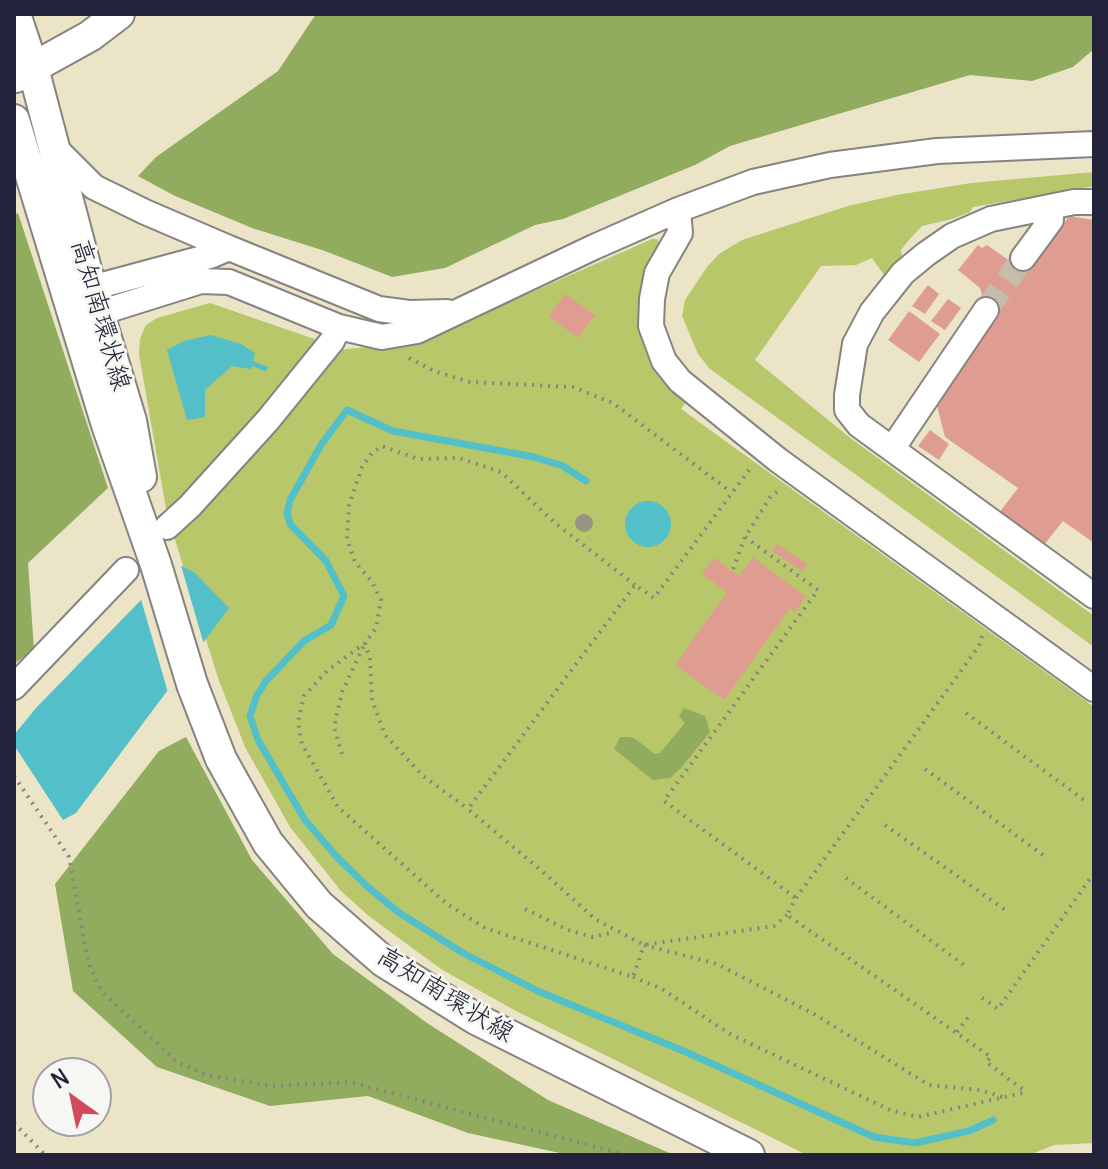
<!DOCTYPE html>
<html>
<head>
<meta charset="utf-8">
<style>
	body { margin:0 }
	#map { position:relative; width:1108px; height:1169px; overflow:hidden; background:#ebe4c6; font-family:Delius,sans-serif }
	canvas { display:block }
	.frame { position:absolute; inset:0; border:16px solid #22223b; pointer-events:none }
	.north { position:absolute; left:32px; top:1057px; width:80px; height:80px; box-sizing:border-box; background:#f6f6f2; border:2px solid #a1a1a9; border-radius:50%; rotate:327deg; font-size:22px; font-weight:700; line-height:32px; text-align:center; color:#22223b }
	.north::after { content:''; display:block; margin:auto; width:28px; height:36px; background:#d1495b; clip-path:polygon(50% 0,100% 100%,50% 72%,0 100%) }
</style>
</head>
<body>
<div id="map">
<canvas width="1108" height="1169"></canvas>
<div class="frame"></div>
<div class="north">N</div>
</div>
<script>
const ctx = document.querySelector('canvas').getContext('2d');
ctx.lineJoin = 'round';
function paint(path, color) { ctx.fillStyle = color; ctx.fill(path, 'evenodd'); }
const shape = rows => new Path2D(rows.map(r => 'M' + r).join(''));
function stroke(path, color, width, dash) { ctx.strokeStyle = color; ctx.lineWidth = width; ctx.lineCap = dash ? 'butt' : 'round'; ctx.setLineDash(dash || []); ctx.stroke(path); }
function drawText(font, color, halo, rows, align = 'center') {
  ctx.font = font + ' Delius,"Klee One",sans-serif'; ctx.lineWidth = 6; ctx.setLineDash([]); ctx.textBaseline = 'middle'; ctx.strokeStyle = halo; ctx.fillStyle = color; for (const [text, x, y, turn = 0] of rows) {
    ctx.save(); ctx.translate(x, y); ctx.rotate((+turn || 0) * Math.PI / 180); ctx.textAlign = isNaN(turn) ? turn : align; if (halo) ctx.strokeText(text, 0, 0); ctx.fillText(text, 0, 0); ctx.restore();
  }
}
paint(shape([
	[1094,172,1094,186,973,207,970,212,952,219,922,226,908,241,901,250,902,256,884,275,872,258,856,265,821,266,755,360,849,437,1094,616,1094,647,710,369,698,354,682,316,685,300,707,267,719,254,742,240,848,206,897,195,971,183],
	[652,239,657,239,661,246,640,298,644,332,687,400,681,409,1094,707,1094,1143,1054,1145,1029,1155,807,1155,514,1010,441,969,370,917,341,891,290,827,245,747,218,678,167,514,139,354,140,339,146,325,157,318,210,303,323,342,337,350,419,342]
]), '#b7c76a');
paint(shape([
	[316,14,1094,14,1094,49,1073,67,1032,81,970,75,730,146,695,165,563,219,535,225,445,268,392,277,325,251,252,228,173,195,138,176,156,157,278,71],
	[18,213,108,488,28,563,34,649,14,664,14,215],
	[684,708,705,716,710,732,680,769,670,778,653,780,614,749,620,737,627,737,634,738,655,754,660,753,685,723,679,716],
	[186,737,252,860,333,954,427,1023,548,1100,674,1155,569,1155,468,1133,368,1096,270,1106,157,1067,73,991,55,884,159,751]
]), '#91ac5e');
paint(shape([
	[211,335,241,344,255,353,253,361,268,367,266,372,253,366,250,369,232,366,205,390,205,417,187,420,167,350,184,341],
	'625 524a23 23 0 1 1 46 0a23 23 0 1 1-46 0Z',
	[182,566,195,573,229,608,76,813,63,820,14,745,14,735,36,708,141,600]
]), '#52bfc9');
paint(shape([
	[180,562,205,648,169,696,140,596]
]), '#ebe4c6');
stroke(shape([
	[586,481,563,466,534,457,393,431,347,410,321,445,290,500,287,514,290,524,326,561,344,596,331,625,304,641,266,681,256,697,250,716,258,740,305,820,337,857,369,888,398,912,463,953,540,992,686,1052,874,1137,915,1143,969,1131,993,1120]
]), '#52bfc9', 7);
paint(shape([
	[1069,216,1094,220,1094,543,1063,521,1044,545,999,513,1018,488,945,437,936,402,991,325,980,288,958,270,978,245,982,248,987,245,1007,259,1039,258],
	[928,285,939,294,925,314,912,306],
	[565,294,595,315,578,338,549,316],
	[948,299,961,308,945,330,931,321],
	[909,311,940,334,919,362,888,340],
	[930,430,949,444,939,460,918,446],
	[777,544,807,564,802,571,772,551],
	[753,557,806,597,795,612,790,608,724,700,675,665,727,592,702,574,714,558,739,576]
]), '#df9d92');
stroke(shape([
	[986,310,1023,258]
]), '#c3bdaa', 24, [24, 12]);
const minor = shape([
	[54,147,94,187,145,212,229,248],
	[1094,202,1074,202,991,219,952,236,926,254,903,273,872,312,855,344,847,395,847,410,859,425,1094,596],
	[678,210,680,233,657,273,652,299,651,326,664,361,680,381,778,460,1094,689],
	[1023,258,1051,220,1051,207],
	[79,300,91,288,210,256,229,248,379,309,409,313,447,312],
	[81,310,99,313,201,281,229,282,339,327,382,337,417,331,594,247,678,210,753,182,830,165,937,151,1094,144],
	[892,449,986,310],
	[167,527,190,506,268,420,332,341,339,327],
	[14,687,126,570]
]);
const major = shape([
	[15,14,33,68,91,288,131,421,141,477],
	[16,77,90,36,119,14],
	[14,120,107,425,156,565,192,684,221,759,268,843,319,905,383,961,476,1019,749,1155]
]);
stroke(minor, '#868380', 28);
stroke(major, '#868380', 34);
stroke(shape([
	[409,358,434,371,470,382,573,387,613,403,731,492],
	[749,470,654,598,635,585,468,809,543,872,595,919,644,945,774,926,787,915],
	[745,537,818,590,664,801,796,898],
	[733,569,745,537,771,496,778,491],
	[635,585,555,523,501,472,459,458,418,459,382,446,372,453,362,467,349,505,347,539,355,562,372,582,381,600,376,628,365,643,327,671,304,696,298,722,302,744,338,807,447,904,485,928,633,977,644,945,717,964,814,1014,929,1085,980,1090,1006,1098],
	[982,636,979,646,796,898,787,915,991,1057,986,1062,1026,1092],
	[365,643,370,658,372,700,385,735,423,776,467,808],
	[966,713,1088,803],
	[342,754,334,727,342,692,364,645],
	[925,769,1047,858],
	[14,776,69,857,88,962,97,982,105,995,176,1061,206,1075,272,1086,350,1082,626,1155],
	[885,825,1008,912],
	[846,878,968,968],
	[525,909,568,930,593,937,615,932],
	[633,977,662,989,730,1034,890,1110,918,1117,1026,1092],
	[982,998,998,1009,1094,873],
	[957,1032,969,1016],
	[14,1123,45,1155]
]), '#868380', 4, [2, 6]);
stroke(minor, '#fff', 24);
stroke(major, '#fff', 30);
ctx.fillStyle = '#959581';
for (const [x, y] of [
	[584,523]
]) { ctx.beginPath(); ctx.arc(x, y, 9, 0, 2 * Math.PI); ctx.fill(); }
drawText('26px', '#22223b', '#f6f6f2', [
	["高知南環状線",100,315,74],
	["高知南環状線",445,995,32]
]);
</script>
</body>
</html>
